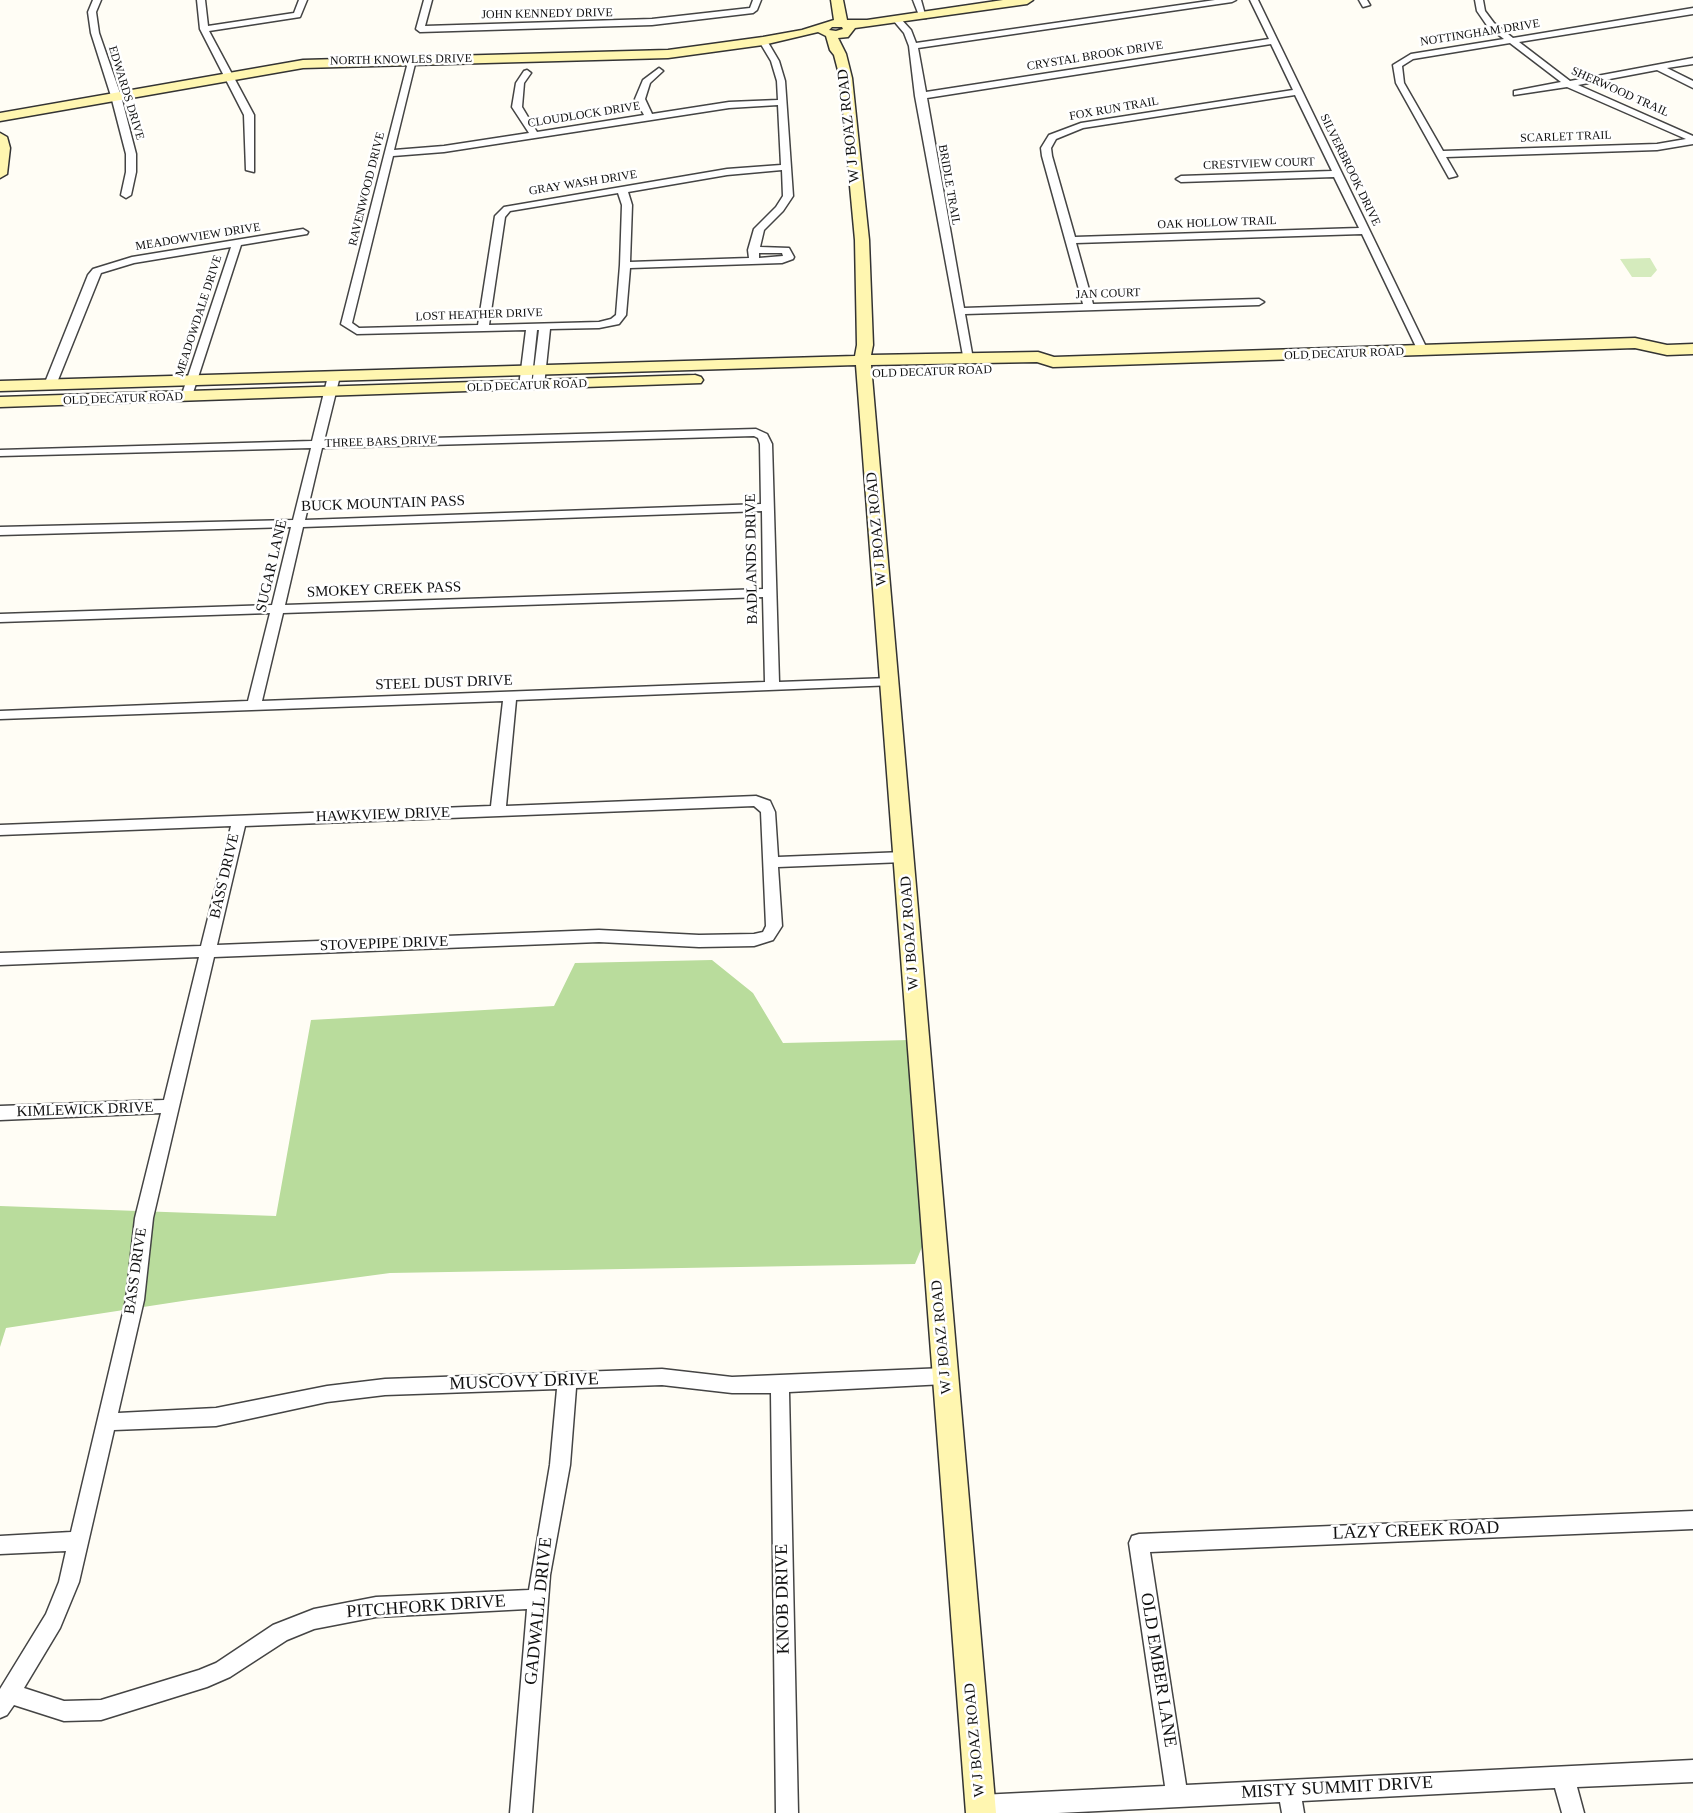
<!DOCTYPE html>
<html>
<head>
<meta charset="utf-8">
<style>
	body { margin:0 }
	canvas { display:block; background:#fffdf5 }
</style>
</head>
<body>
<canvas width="1693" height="1813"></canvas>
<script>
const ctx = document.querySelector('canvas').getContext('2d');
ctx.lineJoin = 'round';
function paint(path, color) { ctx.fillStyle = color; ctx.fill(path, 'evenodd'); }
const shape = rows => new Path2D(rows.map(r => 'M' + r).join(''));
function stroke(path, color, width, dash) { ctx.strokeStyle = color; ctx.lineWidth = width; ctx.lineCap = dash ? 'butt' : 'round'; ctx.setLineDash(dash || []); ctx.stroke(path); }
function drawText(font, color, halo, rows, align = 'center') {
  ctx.font = font + ' "Times New Roman",serif'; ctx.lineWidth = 5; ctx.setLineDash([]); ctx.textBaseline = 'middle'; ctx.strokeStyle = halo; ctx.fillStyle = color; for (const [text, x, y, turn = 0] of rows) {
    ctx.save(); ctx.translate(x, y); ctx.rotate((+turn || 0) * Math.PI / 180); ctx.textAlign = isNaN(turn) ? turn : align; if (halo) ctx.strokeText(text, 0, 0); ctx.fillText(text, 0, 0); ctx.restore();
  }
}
paint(shape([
	[1650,258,1657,270,1651,277,1632,277,1620,259]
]), '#d5ebbd');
paint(shape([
	[712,960,753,993,783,1043,910,1040,924,1242,915,1264,390,1273,189,1300,6,1328,0,1347,0,1206,276,1216,311,1020,554,1006,575,963]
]), '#b9dc9c');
const street = shape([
	[93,0,101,0,96,12,99,33,121,96,136,154,136,172,131,195,126,198,121,195,126,172,126,154,111,96,91,33,88,12,93,0],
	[197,0,205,0,208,26,294,13,299,0,307,0,300,17,209,31,254,115,254,172,246,170,244,115,200,29,197,0],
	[424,0,432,0,425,26,652,19,750,8,753,0,761,0,757,10,753,13,652,25,420,32,416,29,424,0],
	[913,0,921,0,926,18,920,18,913,0],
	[1215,0,1236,0,1232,2,918,48,926,92,1269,39,1250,0,1258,0,1428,351,1427,353,1423,354,1418,351,1362,234,1076,243,1093,304,1259,299,1264,302,1259,305,965,314,973,359,972,361,964,361,915,96,909,46,904,33,893,20,894,18,900,18,911,30,916,43,1215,0],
	[1271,44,1293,90,1081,123,1049,135,1041,148,1042,156,1083,304,964,308,927,98,1271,44],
	[1295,95,1332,171,1181,176,1176,179,1181,182,1334,177,1359,228,1075,237,1052,156,1051,148,1056,139,1083,128,1295,95],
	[1359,0,1367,0,1370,5,1363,7,1359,0],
	[1475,0,1483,0,1485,11,1494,23,1513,38,1693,8,1693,14,1519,42,1570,81,1693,58,1693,64,1667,68,1693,81,1693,88,1657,70,1578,85,1693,136,1693,144,1657,150,1446,157,1457,176,1449,178,1396,83,1393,65,1411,54,1504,39,1488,27,1477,11,1475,0],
	[1510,43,1561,82,1514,91,1514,95,1567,87,1686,139,1657,144,1443,151,1404,83,1402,66,1413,59,1510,43],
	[763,38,766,39,779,61,785,81,793,196,783,211,764,230,760,247,789,248,794,257,793,259,782,263,630,268,626,315,619,324,599,328,550,329,544,386,538,389,532,386,539,330,537,330,531,386,525,389,519,386,526,330,357,334,341,324,409,58,416,60,394,150,444,146,529,133,512,107,516,83,524,71,527,70,531,73,524,83,522,107,537,132,644,115,635,99,643,80,659,68,663,71,650,83,645,99,652,114,729,102,778,100,777,81,771,61,759,41,763,38],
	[778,105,781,165,727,169,504,207,495,216,478,325,359,328,352,323,393,156,444,152,729,108,778,105],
	[782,170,783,196,776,207,754,229,748,250,749,258,630,262,632,205,628,192,727,175,782,170],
	[618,193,622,205,620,265,616,315,611,319,599,322,489,325,505,217,510,211,618,193],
	[759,253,782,253,783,256,759,258,759,253],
	[303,229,308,232,307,234,241,245,191,399,183,399,181,397,231,247,134,263,101,273,56,385,50,388,44,385,88,275,93,269,132,257,303,229],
	[334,373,340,376,324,441,756,429,767,434,772,444,779,682,890,678,895,679,897,682,895,685,516,700,506,806,756,796,770,801,775,812,778,857,904,852,909,853,911,857,909,861,904,862,778,867,782,926,773,940,754,946,699,947,599,942,214,957,153,1218,144,1300,118,1413,216,1408,327,1386,385,1379,662,1369,732,1377,945,1368,952,1370,954,1376,952,1382,945,1384,789,1392,798,1813,776,1813,771,1393,732,1393,662,1385,576,1388,570,1465,550,1575,532,1813,510,1813,527,1609,376,1617,314,1629,287,1640,230,1677,207,1687,101,1720,64,1721,14,1705,7,1715,0,1718,0,1689,46,1614,59,1582,66,1551,0,1554,0,1536,71,1532,126,1300,135,1218,161,1113,0,1120,0,1106,164,1100,199,957,0,965,0,953,201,946,231,826,0,835,0,825,491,806,503,701,0,719,0,711,248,701,270,613,0,622,0,614,272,605,291,527,0,535,0,527,293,520,311,448,0,456,0,450,312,441,328,376,334,373],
	[754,436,758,438,760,444,761,504,305,520,322,448,754,436],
	[762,511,763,589,285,605,303,527,762,511],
	[763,597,765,682,262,701,283,613,763,597],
	[754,806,761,812,766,926,763,932,754,934,699,935,599,930,217,945,245,826,754,806],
	[557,1389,550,1465,529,1590,376,1597,314,1609,273,1625,216,1663,199,1670,101,1700,64,1701,24,1688,60,1628,79,1582,114,1430,216,1426,327,1402,385,1395,557,1389],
	[1693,1511,1693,1529,1150,1552,1186,1785,1693,1760,1693,1782,1577,1787,1584,1813,1562,1813,1555,1788,1302,1801,1304,1813,1282,1813,1280,1802,1058,1813,972,1813,969,1806,972,1798,980,1795,1165,1786,1129,1543,1132,1536,1139,1534,1693,1511]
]);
const secondary = shape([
	[831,0,843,0,847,20,867,20,1003,0,1033,0,1027,4,855,28,848,37,838,38,846,54,852,78,869,240,873,345,871,355,1038,352,1054,357,1635,338,1667,345,1693,344,1693,354,1667,355,1635,348,1053,367,1037,362,871,365,996,1813,966,1813,856,365,0,391,0,381,855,356,857,345,855,240,840,78,834,55,830,50,826,36,818,32,763,45,668,58,303,68,0,121,0,113,303,60,668,50,763,37,802,30,834,20,831,0],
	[832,27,842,27,843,29,836,31,829,30,832,27],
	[0,133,7,137,10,148,7,174,0,178,0,133],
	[695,375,701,377,703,380,701,383,0,407,0,397,695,375]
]);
stroke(street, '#444', 3);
stroke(secondary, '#333', 3);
paint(street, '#fff');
paint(secondary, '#fff6b0');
drawText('12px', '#111', '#fff', [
	["JOHN KENNEDY DRIVE",547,14,-1],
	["NOTTINGHAM DRIVE",1480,33,-9],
	["CRYSTAL BROOK DRIVE",1095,56,-9],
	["NORTH KNOWLES DRIVE",401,60,-1],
	["SHERWOOD TRAIL",1620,92,24],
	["EDWARDS DRIVE",126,93,73],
	["FOX RUN TRAIL",1114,109,-10],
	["CLOUDLOCK DRIVE",584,115,-9],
	["SCARLET TRAIL",1566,137,-2],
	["CRESTVIEW COURT",1259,164,-2],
	["SILVERBROOK DRIVE",1350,170,64],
	["GRAY WASH DRIVE",583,183,-9],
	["BRIDLE TRAIL",949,185,80],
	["RAVENWOOD DRIVE",367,189,-76],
	["OAK HOLLOW TRAIL",1217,223,-2],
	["MEADOWVIEW DRIVE",198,237,-9],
	["JAN COURT",1108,294,-2],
	["LOST HEATHER DRIVE",479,315,-2],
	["MEADOWDALE DRIVE",199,316,-72],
	["OLD DECATUR ROAD",1344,354,-2],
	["OLD DECATUR ROAD",932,372,-2],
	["OLD DECATUR ROAD",527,386,-2],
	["OLD DECATUR ROAD",123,399,-2],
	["THREE BARS DRIVE",381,442,-2]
]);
drawText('15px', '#111', '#fff', [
	["W J BOAZ ROAD",849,126,-96],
	["BUCK MOUNTAIN PASS",383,504,-2],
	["W J BOAZ ROAD",877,529,-95],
	["BADLANDS DRIVE",752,559,-91],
	["SUGAR LANE",272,566,-77],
	["SMOKEY CREEK PASS",384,590,-2],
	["STEEL DUST DRIVE",444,683,-2],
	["HAWKVIEW DRIVE",383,815,-2],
	["BASS DRIVE",225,876,-77],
	["W J BOAZ ROAD",910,933,-94],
	["STOVEPIPE DRIVE",384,944,-2],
	["KIMLEWICK DRIVE",85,1110,-2],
	["BASS DRIVE",136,1271,-82],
	["W J BOAZ ROAD",942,1337,-95],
	["W J BOAZ ROAD",975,1740,-95]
]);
drawText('18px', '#111', '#fff', [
	["MUSCOVY DRIVE",524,1382,-2],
	["LAZY CREEK ROAD",1416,1531,-2],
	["KNOB DRIVE",783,1599,-91],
	["PITCHFORK DRIVE",426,1607,-4],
	["GADWALL DRIVE",539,1611,-84],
	["OLD EMBER LANE",1158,1670,81],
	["MISTY SUMMIT DRIVE",1337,1788,-3]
]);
</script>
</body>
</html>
